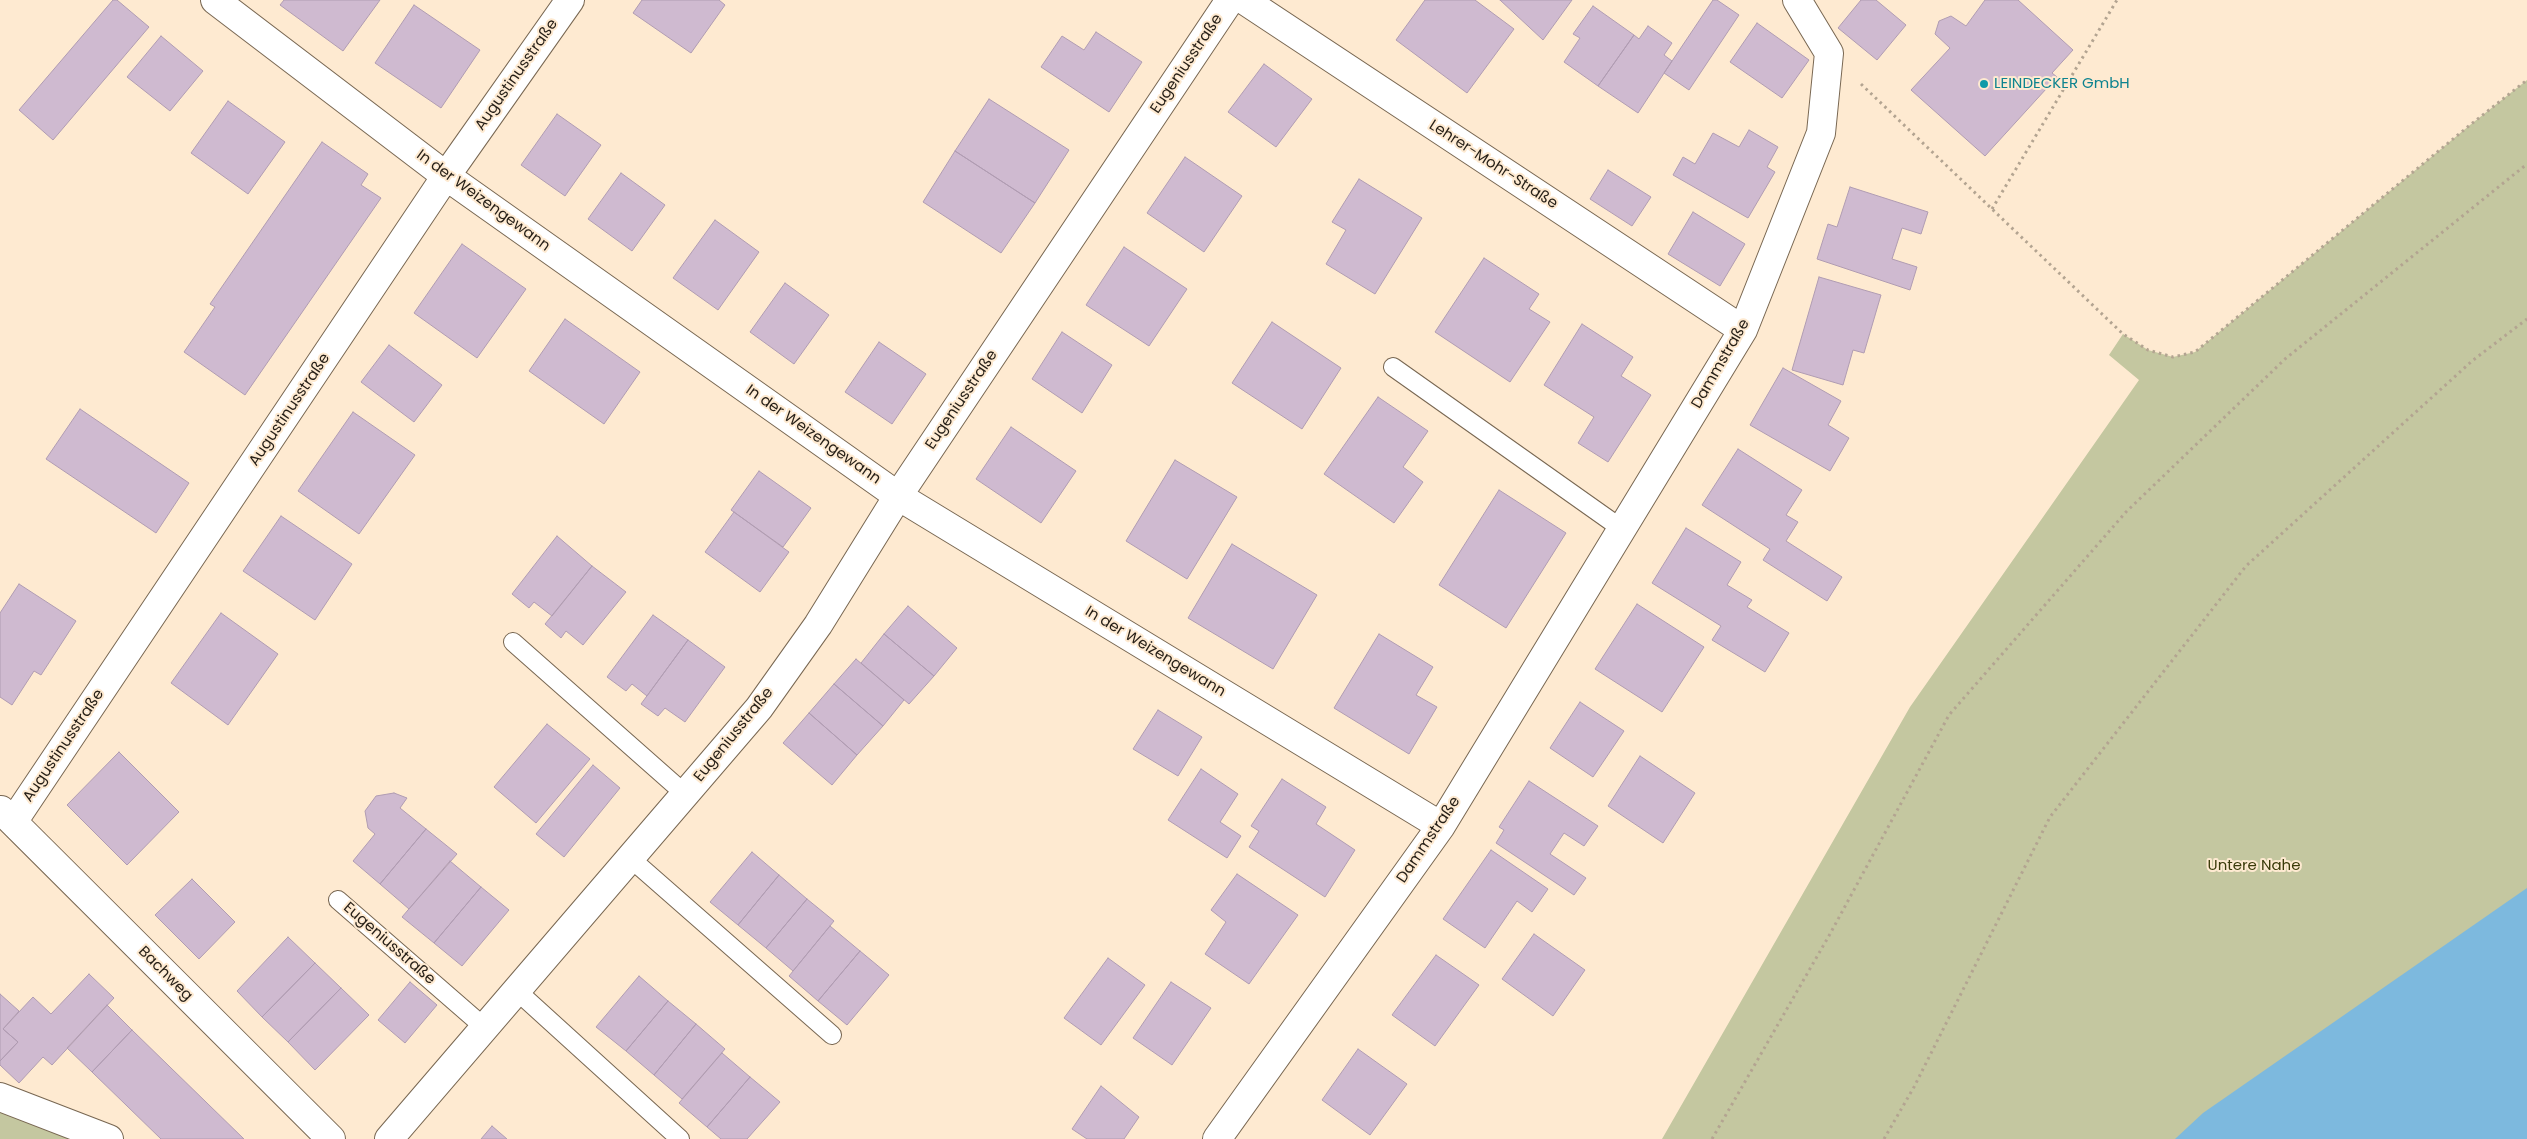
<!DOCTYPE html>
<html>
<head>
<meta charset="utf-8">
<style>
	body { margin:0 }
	canvas { display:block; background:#feead1 }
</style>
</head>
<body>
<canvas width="2527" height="1139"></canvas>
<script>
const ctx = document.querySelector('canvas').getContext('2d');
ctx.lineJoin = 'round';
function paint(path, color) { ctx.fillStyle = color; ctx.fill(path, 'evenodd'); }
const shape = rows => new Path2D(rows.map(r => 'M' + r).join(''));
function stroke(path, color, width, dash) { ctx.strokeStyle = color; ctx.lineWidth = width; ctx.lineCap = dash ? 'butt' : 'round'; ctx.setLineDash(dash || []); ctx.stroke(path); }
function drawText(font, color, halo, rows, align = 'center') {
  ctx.font = font + ' Poppins,sans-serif'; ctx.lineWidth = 4; ctx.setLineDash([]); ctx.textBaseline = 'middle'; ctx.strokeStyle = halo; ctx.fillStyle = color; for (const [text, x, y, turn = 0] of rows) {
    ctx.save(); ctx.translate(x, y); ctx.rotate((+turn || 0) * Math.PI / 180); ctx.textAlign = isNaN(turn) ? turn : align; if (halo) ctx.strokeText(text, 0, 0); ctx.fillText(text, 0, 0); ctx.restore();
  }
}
paint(shape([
	[2527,80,2527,1139,1662,1139,1910,707,2139,380,2109,355,2123,334,2148,350,2173,357,2195,352,2470,125],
	[0,1097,109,1139,0,1139]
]), '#c4c7a0');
paint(shape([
	[2527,888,2527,1139,2175,1139,2203,1113]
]), '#7db9de');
const building = shape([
	[113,0,117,0,149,27,53,140,19,110,113,0],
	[284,0,380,0,343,51,280,5,284,0],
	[642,0,719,0,725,5,691,53,633,13,642,0],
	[1425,0,1475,0,1514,29,1467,93,1396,40,1425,0],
	[1500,0,1572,0,1543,40,1500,0],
	[1713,0,1717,0,1739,15,1689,90,1664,73,1713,0],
	[1861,0,1876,0,1906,25,1877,60,1838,28,1861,0],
	[1985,0,2018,0,2073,50,2052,73,2057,77,1985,156,1911,90,1950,48,1935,34,1939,21,1951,16,1966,26,1985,0],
	[414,5,480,50,441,108,375,63,414,5],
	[1593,6,1634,35,1598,86,1564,62,1580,38,1573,34,1593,6],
	[1757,23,1809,60,1782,98,1730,62,1757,23],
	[1648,26,1672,43,1664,55,1672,61,1638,113,1598,86,1634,35,1639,39,1648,26],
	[1096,32,1142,62,1109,112,1041,67,1062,36,1084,50,1096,32],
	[161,36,203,71,170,111,127,77,161,36],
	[1264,64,1312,99,1276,147,1228,112,1264,64],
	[989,99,1069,150,1035,203,955,151,989,99],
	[228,101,285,142,248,194,191,153,228,101],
	[557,114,601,145,565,196,521,165,557,114],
	[1749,130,1778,147,1767,167,1775,172,1748,218,1673,175,1683,157,1695,164,1713,133,1739,147,1749,130],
	[322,142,368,174,361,185,381,198,245,395,184,352,215,307,210,304,322,142],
	[955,151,1035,203,1001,253,923,202,955,151],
	[1185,157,1242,196,1204,252,1147,213,1185,157],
	[1608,170,1651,197,1632,226,1590,199,1608,170],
	[621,173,665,205,632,251,588,219,621,173],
	[1359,179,1422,218,1375,294,1326,264,1346,230,1332,222,1359,179],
	[1850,187,1928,212,1921,234,1902,228,1892,259,1917,267,1910,290,1817,259,1828,224,1837,227,1850,187],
	[1693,212,1745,244,1720,286,1668,254,1693,212],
	[715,220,759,252,718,310,673,278,715,220],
	[462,244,526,289,477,358,414,313,462,244],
	[1124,247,1187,289,1149,346,1086,305,1124,247],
	[1484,258,1539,294,1529,309,1550,322,1510,382,1435,332,1484,258],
	[1819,277,1881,295,1864,353,1853,350,1843,385,1792,370,1819,277],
	[785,283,829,315,794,364,750,332,785,283],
	[565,319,640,372,604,424,529,371,565,319],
	[1272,322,1341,368,1302,429,1232,383,1272,322],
	[1582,324,1633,357,1621,376,1651,395,1608,462,1578,443,1594,417,1544,385,1582,324],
	[1062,332,1112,365,1082,413,1032,379,1062,332],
	[879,342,926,374,892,424,845,392,879,342],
	[389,345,442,385,414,422,361,382,389,345],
	[1783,368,1841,401,1828,425,1849,438,1830,471,1750,425,1783,368],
	[1378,397,1428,431,1403,467,1423,482,1394,523,1324,474,1378,397],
	[80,409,189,483,156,533,46,459,80,409],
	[353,412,415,455,359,534,298,491,353,412],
	[1011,427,1076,471,1041,523,976,479,1011,427],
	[1738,449,1802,490,1786,515,1798,522,1786,541,1842,577,1827,601,1763,560,1770,549,1702,505,1738,449],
	[1175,460,1237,497,1187,579,1126,541,1175,460],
	[759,471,811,508,783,547,731,510,759,471],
	[1499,490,1566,533,1506,628,1439,585,1499,490],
	[734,512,789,552,760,592,705,552,734,512],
	[281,516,352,564,315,620,243,571,281,516],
	[1686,528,1741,562,1727,585,1752,600,1747,607,1789,633,1765,672,1712,640,1721,626,1652,583,1686,528],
	[557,536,592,566,552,616,534,602,529,608,512,594,557,536],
	[1232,544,1317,595,1273,669,1188,618,1232,544],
	[592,566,626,592,583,645,566,631,561,638,545,624,592,566],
	[19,584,76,621,41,675,34,671,12,705,0,697,0,613,19,584],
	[1637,604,1704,647,1662,712,1595,669,1637,604],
	[908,606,957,648,934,676,884,634,908,606],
	[221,613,278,654,228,725,171,683,221,613],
	[653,615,688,640,647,696,632,684,626,691,607,677,653,615],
	[884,634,934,676,909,704,861,663,884,634],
	[1379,634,1433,667,1416,695,1437,707,1409,754,1334,708,1379,634],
	[688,640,725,667,685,722,665,708,658,716,641,704,688,640],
	[856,659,904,700,883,726,834,684,856,659],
	[834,684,883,726,857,755,809,713,834,684],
	[1580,702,1624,731,1593,777,1550,748,1580,702],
	[1158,710,1202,737,1178,776,1133,749,1158,710],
	[809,713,857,755,832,785,783,743,809,713],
	[547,724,590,759,536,823,494,787,547,724],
	[119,752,179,812,127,865,67,805,119,752],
	[1640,756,1695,793,1663,843,1608,806,1640,756],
	[593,765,620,788,564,857,536,834,593,765],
	[1201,769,1238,794,1220,822,1241,836,1227,858,1168,820,1201,769],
	[1282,779,1326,807,1316,824,1355,850,1325,897,1249,847,1259,831,1251,826,1282,779],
	[1529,781,1598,826,1584,846,1564,833,1550,854,1586,878,1574,895,1496,843,1504,830,1499,827,1529,781],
	[394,793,407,798,400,808,426,829,380,884,353,861,375,834,368,828,365,811,376,796,394,793],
	[426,829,457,854,409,909,380,884,426,829],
	[1491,850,1548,889,1532,912,1517,901,1485,948,1443,919,1491,850],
	[752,852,779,875,738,925,710,902,752,852],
	[450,861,481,887,434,943,402,917,450,861],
	[1237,874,1298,915,1249,984,1205,954,1226,922,1211,910,1237,874],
	[779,875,807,899,766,948,738,925,779,875],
	[192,879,235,922,199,959,155,915,192,879],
	[481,887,509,910,462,966,434,943,481,887],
	[807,899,834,921,793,971,766,948,807,899],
	[830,926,860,951,818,1001,789,976,830,926],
	[1534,934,1585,970,1553,1016,1502,979,1534,934],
	[288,937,315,963,262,1017,237,991,288,937],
	[860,951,889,975,847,1025,818,1001,860,951],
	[1436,955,1479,985,1435,1046,1392,1015,1436,955],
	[1108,958,1145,985,1101,1045,1064,1018,1108,958],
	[315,963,341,988,288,1042,262,1017,315,963],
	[89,974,114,998,52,1065,43,1057,19,1083,0,1065,0,1061,18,1042,3,1029,33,997,51,1014,89,974],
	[639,976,668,1001,626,1051,596,1027,639,976],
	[410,982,437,1005,405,1043,378,1020,410,982],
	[1171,982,1211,1008,1172,1065,1133,1038,1171,982],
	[341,988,369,1015,315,1070,288,1042,341,988],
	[0,994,19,1011,3,1029,18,1042,0,1061,0,994],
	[668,1001,696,1024,654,1075,626,1051,668,1001],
	[107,1005,132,1030,92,1072,67,1048,107,1005],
	[696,1024,725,1049,682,1099,654,1075,696,1024],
	[132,1030,244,1139,161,1139,92,1072,132,1030],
	[1358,1049,1407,1084,1370,1135,1322,1100,1358,1049],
	[722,1053,750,1077,707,1127,679,1103,722,1053],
	[750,1077,780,1102,747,1139,721,1139,707,1127,750,1077],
	[1101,1086,1139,1117,1124,1139,1087,1139,1072,1129,1101,1086],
	[492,1126,507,1139,481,1139,492,1126]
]);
paint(building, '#cfbad0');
stroke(building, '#b09cb2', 1);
const service = shape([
	[1393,367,1622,529],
	[513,642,685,794],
	[629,857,832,1035],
	[338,900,484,1027],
	[516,990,680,1139]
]);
const minor = shape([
	[215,0,446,176,898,496,1441,826],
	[1244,0,1743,330],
	[1,810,331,1139],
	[13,822,446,176,570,0],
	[0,1097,109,1139],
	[389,1139,759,708,818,625,898,496,1230,0],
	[1217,1139,1441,826,1743,330,1821,133,1829,53,1797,0]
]);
stroke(service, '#786752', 20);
stroke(minor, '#786752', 30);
stroke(shape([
	[1861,84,2123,334,2148,350,2173,357,2195,352,2470,125,2527,80],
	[1992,209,2117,0],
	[1712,1139,1830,934,1949,715,2126,512,2285,359,2527,164],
	[1884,1139,1914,1087,2050,817,2246,566,2472,361,2527,319]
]), '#b3a491', 3, [2.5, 4]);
stroke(service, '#fff', 18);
stroke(minor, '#fff', 28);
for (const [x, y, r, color] of [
	[1984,84,5,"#0f9aa8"]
]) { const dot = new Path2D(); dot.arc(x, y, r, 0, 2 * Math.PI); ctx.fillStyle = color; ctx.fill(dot); stroke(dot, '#feead1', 2); }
drawText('15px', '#251e16', '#feead1', [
	["Eugeniusstraße",1187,64,-56],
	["Augustinusstraße",517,75,-55],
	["Lehrer-Mohr-Straße",1493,165,33],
	["In der Weizengewann",483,201,36],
	["Dammstraße",1721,364,-60],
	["Eugeniusstraße",962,400,-56],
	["Augustinusstraße",290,410,-56],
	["In der Weizengewann",813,435,35],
	["In der Weizengewann",1155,652,31],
	["Eugeniusstraße",734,735,-51],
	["Augustinusstraße",64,746,-56],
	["Dammstraße",1429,840,-56],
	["Eugeniusstraße",389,944,41],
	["Bachweg",165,974,45]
]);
drawText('15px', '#0d838f', '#feead1', [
	["LEINDECKER GmbH",1994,84]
], 'left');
drawText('15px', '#3a3b0a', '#feead1', [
	["Untere Nahe",2254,866]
]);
</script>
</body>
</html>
